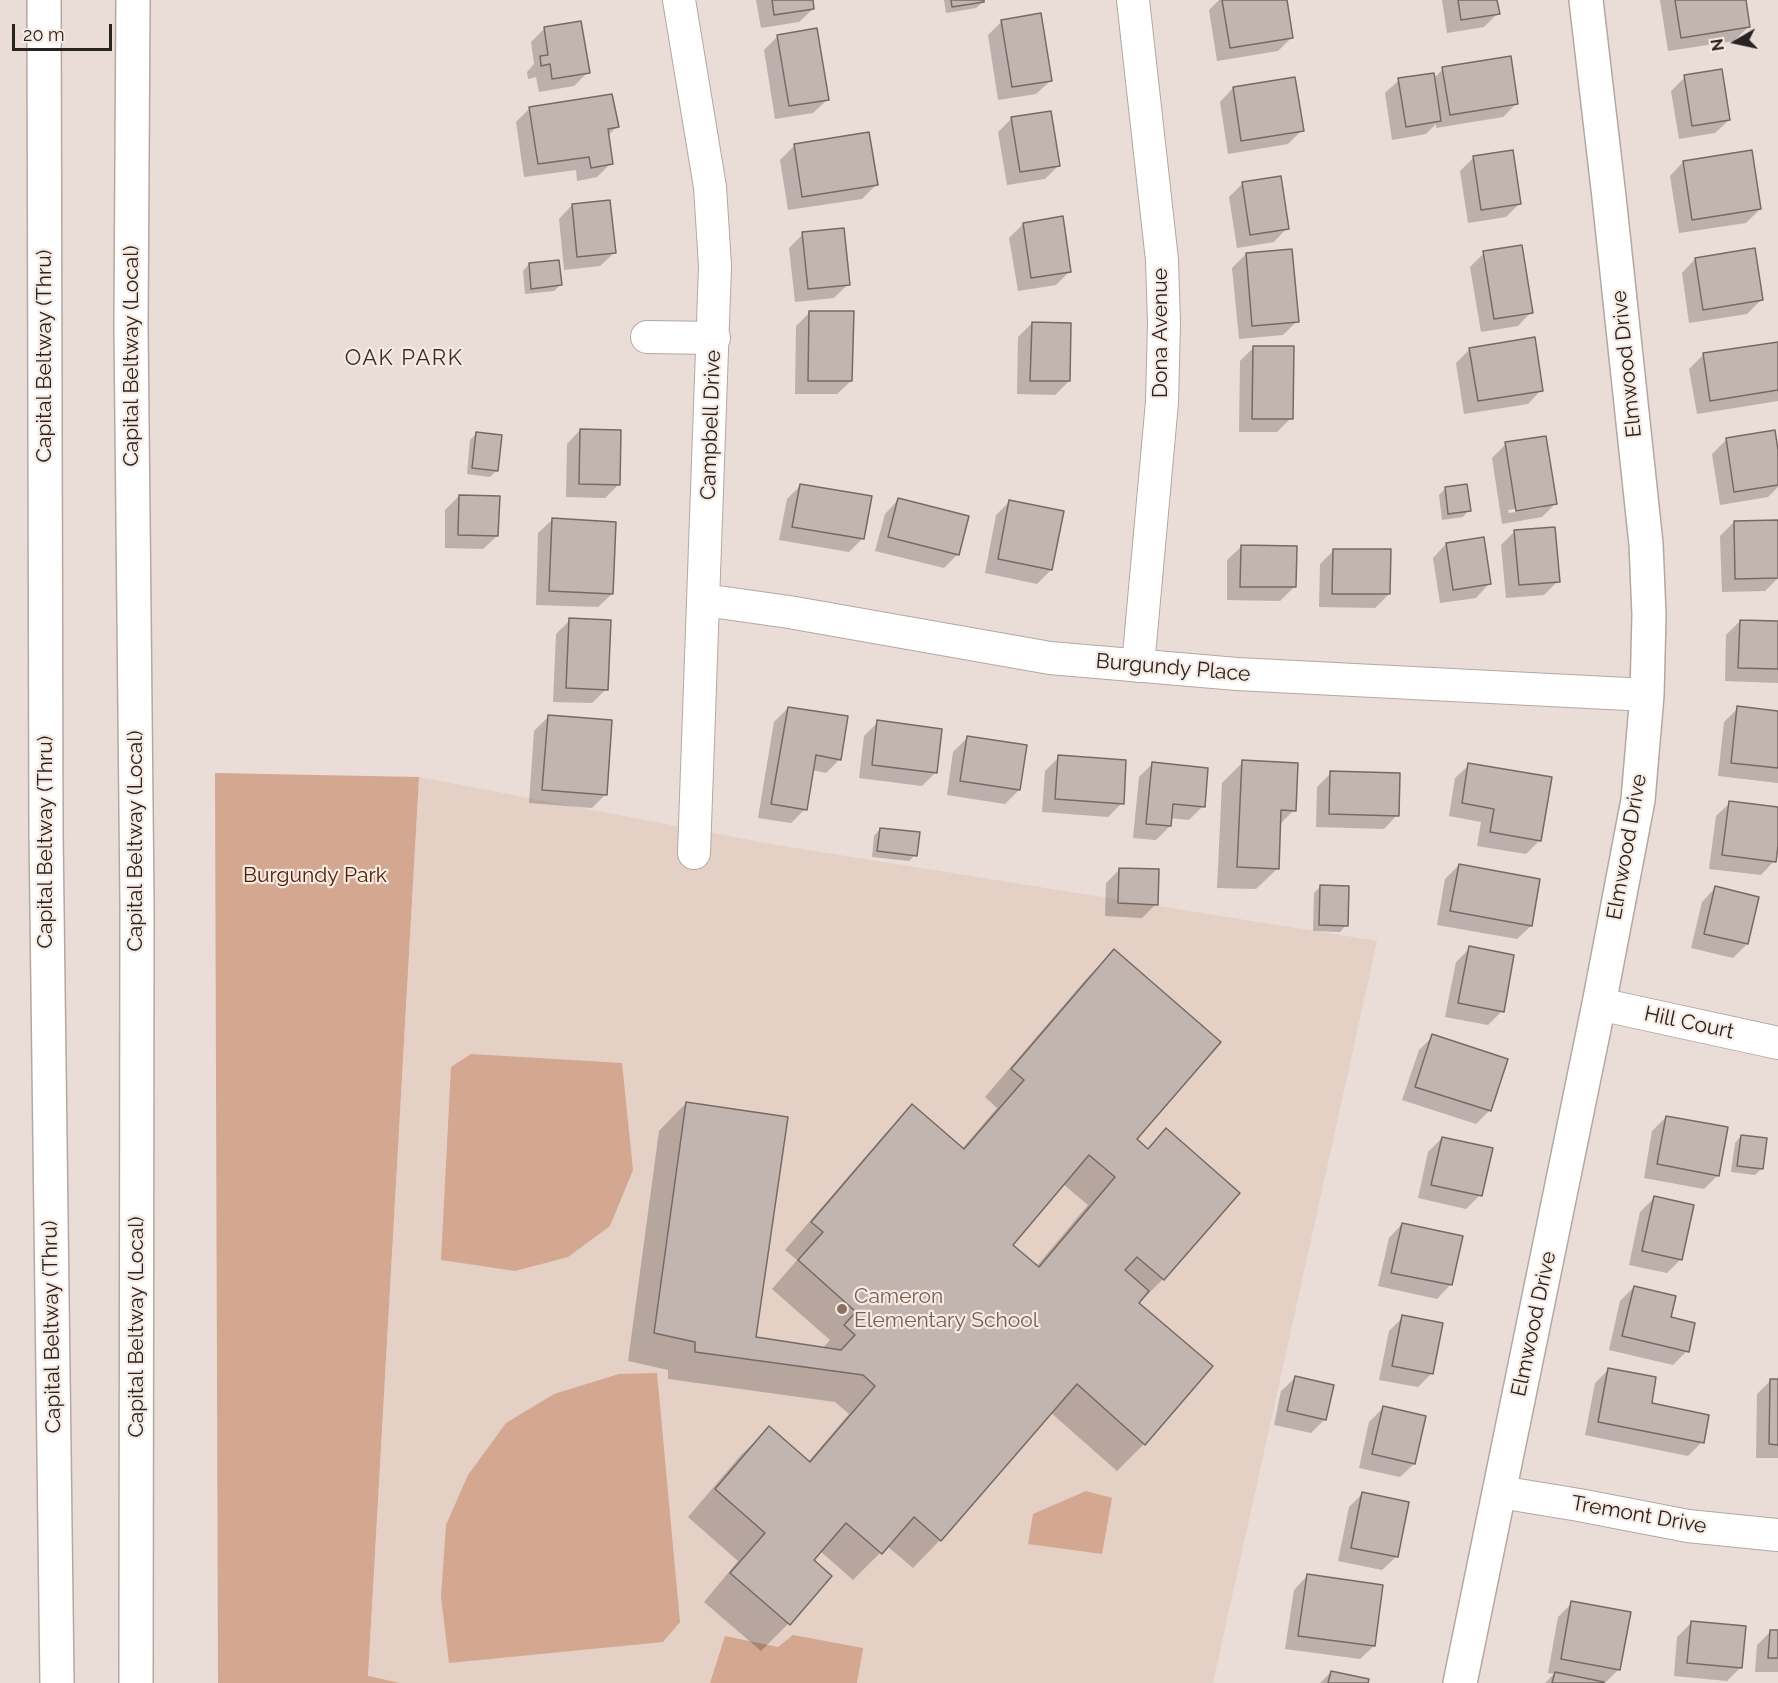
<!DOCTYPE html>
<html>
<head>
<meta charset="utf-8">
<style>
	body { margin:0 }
	#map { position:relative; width:1778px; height:1683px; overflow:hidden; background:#eadcd6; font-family:Raleway,sans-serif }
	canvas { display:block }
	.north { position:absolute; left:1706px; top:12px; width:60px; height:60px; -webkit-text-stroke:4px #f7eae3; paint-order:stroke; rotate:261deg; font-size:16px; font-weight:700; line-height:24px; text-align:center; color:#282320 }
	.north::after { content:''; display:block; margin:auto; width:21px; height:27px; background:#282320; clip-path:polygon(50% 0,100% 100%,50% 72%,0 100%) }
	.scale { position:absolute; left:12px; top:24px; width:100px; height:27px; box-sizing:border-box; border:3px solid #282320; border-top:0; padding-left:8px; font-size:18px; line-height:21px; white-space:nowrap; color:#282320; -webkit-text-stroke:4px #f7eae3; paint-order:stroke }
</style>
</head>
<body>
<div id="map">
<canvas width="1778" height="1683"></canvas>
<div class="north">N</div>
<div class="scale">20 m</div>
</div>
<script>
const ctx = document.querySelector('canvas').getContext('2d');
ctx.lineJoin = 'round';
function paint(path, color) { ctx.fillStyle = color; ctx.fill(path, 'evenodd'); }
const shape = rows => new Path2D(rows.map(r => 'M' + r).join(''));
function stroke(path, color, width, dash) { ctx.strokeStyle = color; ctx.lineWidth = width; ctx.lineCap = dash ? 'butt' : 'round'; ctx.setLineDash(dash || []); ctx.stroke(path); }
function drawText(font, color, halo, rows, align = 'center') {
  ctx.font = font + ' Raleway,sans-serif'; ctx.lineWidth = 4.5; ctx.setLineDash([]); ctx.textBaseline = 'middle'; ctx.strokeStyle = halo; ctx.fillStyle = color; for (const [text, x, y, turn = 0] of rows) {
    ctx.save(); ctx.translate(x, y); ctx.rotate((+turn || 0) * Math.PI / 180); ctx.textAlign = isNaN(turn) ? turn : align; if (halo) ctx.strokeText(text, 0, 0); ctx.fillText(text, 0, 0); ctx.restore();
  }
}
paint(shape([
	[419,777,771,844,1377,941,1213,1683,399,1683,368,1677]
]), '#e5d0c6');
paint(shape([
	[215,773,419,777,368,1676,400,1683,218,1683],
	[471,1054,622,1063,633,1170,610,1226,568,1257,515,1271,441,1260,451,1067],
	[657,1373,680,1622,663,1642,449,1663,441,1597,446,1525,468,1475,506,1423,554,1394,619,1374],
	[1086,1491,1112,1498,1102,1554,1028,1544,1033,1514],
	[793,1635,863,1648,857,1683,710,1683,725,1636,778,1647]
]), '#d3a790');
paint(shape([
	[756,0,811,0,813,9,799,22,761,28],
	[944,0,982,0,983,2,976,8,946,13],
	[1219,0,1286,0,1292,37,1278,51,1217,61,1209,10],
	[1442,0,1496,0,1498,13,1484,27,1447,33],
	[1660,0,1744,0,1748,27,1734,41,1668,51],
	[1002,21,1050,81,1036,94,998,100,988,35],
	[544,29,588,72,574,86,539,92,536,77,528,79,527,72,534,64,531,42],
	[778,36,827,100,813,113,775,119,764,50],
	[1443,69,1517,103,1503,117,1436,128,1436,124,1426,134,1392,140,1385,93,1399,80,1433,79],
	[1685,77,1729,120,1715,133,1679,139,1671,91],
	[1233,88,1302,130,1288,144,1228,154,1220,102],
	[530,108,617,127,607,136,611,163,597,177,577,181,576,170,524,177,516,122],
	[1012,118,1059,165,1045,179,1007,185,998,132],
	[868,134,876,185,862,199,788,210,780,160,794,146],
	[1473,158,1520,203,1506,217,1468,223,1460,171],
	[1683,162,1760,209,1746,223,1679,233,1670,176],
	[1242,184,1287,228,1274,242,1237,248,1229,197],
	[572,205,614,253,600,266,564,270,559,219],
	[1023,224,1070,271,1056,285,1018,291,1009,238],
	[803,234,848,284,834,298,795,302,789,248],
	[1484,253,1531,312,1518,326,1481,332,1470,267],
	[1246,254,1297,321,1283,335,1239,339,1232,268],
	[1695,259,1761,300,1747,314,1689,323,1682,273],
	[529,264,560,285,554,291,525,294,523,271],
	[810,312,851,381,837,394,795,394,796,326],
	[1032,323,1069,381,1055,395,1017,394,1018,337],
	[1778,343,1778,401,1697,414,1689,369,1703,355],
	[1254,347,1291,418,1277,432,1239,432,1240,361],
	[1470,349,1541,390,1528,404,1464,414,1456,363],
	[580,430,619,484,605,498,566,497,567,444],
	[477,433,496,471,490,477,467,474,470,440],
	[1726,440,1778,459,1778,487,1768,497,1720,505,1712,454],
	[1506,444,1555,504,1542,517,1502,524,1492,458],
	[1542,505,1542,508,1509,513,1508,510],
	[801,485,863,538,849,552,779,540,787,499],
	[1445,489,1469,510,1463,517,1442,520,1439,495],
	[459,496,497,536,483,549,445,548,445,510],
	[898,500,958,554,944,568,875,551,885,514],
	[1010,501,1051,570,1037,584,985,573,996,515],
	[552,520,612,594,598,607,536,605,538,533],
	[1734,522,1778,543,1778,578,1765,591,1722,592,1720,536],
	[1515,531,1558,581,1544,595,1506,598,1501,545],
	[1446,544,1489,584,1476,598,1440,603,1433,558],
	[1241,547,1294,587,1280,601,1227,600,1227,560],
	[1334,550,1389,594,1375,608,1319,607,1320,564],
	[570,620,606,689,592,703,553,702,556,634],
	[1740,621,1778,622,1778,683,1725,681,1726,635],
	[788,708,840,759,826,773,812,770,805,809,791,823,758,818,774,722],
	[1738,708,1778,713,1778,783,1718,776,1724,722],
	[548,717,606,794,592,808,529,803,534,731],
	[878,722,936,772,922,786,859,778,864,736],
	[967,738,1019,790,1005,804,947,795,953,752],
	[1059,757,1122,803,1108,817,1042,812,1045,771],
	[1243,762,1294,810,1279,825,1277,869,1256,889,1217,888,1222,783],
	[1152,764,1203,806,1189,820,1170,818,1170,826,1156,840,1133,838,1139,777],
	[1469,765,1540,840,1526,854,1477,846,1481,822,1449,816,1455,778],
	[1331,773,1397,815,1384,829,1316,827,1317,787],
	[1730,803,1778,809,1778,834,1774,861,1761,875,1709,869,1716,816],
	[880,829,915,855,909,861,872,857,874,836],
	[1459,865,1531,926,1517,939,1437,925,1445,879],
	[1120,869,1156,904,1142,918,1105,916,1106,883],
	[1321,886,1346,925,1340,932,1313,931,1314,893],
	[1715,888,1747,944,1733,958,1691,948,1702,902],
	[1470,948,1502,1011,1488,1025,1445,1017,1456,962],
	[1115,951,1135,1139,1147,1149,1166,1130,1238,1193,1163,1279,1138,1304,1144,1444,1117,1471,1050,1412,940,1540,913,1568,887,1546,853,1580,820,1551,811,1561,830,1576,788,1624,761,1651,704,1602,738,1561,688,1517,741,1455,769,1428,808,1462,849,1414,835,1402,668,1379,668,1370,628,1361,659,1131,686,1103,754,1338,822,1349,830,1340,772,1289,797,1260,785,1250,885,1134,912,1106,962,1149,997,1108,985,1097,1087,978],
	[1063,1184,1088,1205,1036,1267,1011,1245],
	[1433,1036,1490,1110,1476,1124,1402,1100,1419,1050],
	[1666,1117,1718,1175,1704,1189,1644,1178,1652,1131],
	[1741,1136,1762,1168,1755,1175,1731,1172,1735,1143],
	[1442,1138,1480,1195,1466,1209,1418,1198,1428,1152],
	[1654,1198,1681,1259,1667,1273,1629,1265,1640,1212],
	[1402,1224,1461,1237,1450,1285,1437,1299,1378,1286,1389,1238],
	[1634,1287,1669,1318,1687,1351,1673,1365,1609,1350,1620,1301],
	[1403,1317,1431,1374,1418,1387,1379,1380,1389,1331],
	[1609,1369,1650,1404,1702,1442,1688,1456,1585,1435,1595,1383],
	[1295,1378,1324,1420,1311,1433,1274,1425,1281,1391],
	[1771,1380,1778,1381,1778,1458,1756,1458,1757,1394],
	[1383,1408,1414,1464,1400,1477,1359,1468,1369,1422],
	[1363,1493,1396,1557,1382,1570,1338,1561,1349,1507],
	[1307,1576,1374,1646,1360,1659,1285,1649,1294,1590],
	[1572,1603,1619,1669,1605,1683,1545,1683,1554,1674,1548,1673,1558,1617],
	[1691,1623,1741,1667,1727,1681,1674,1676,1677,1637],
	[1771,1631,1778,1631,1778,1672,1755,1672,1757,1645],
	[1331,1672,1367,1683,1320,1683]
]), '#0003');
const building = shape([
	[772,0,813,0,814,9,774,15,772,0],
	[951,0,984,0,984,2,952,7,951,0],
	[1222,0,1287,0,1293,38,1230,48,1222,0],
	[1458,0,1497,0,1500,14,1461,20,1458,0],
	[1675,0,1746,0,1750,27,1681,38,1675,0],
	[1041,13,1052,81,1012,87,1001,20,1041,13],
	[581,21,590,73,552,79,550,64,541,66,540,56,548,55,544,27,581,21],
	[817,28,829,100,789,106,777,35,817,28],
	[1511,56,1518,104,1450,115,1442,67,1511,56],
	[1722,69,1730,120,1692,126,1684,75,1722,69],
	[1434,73,1441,121,1406,127,1398,78,1434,73],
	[1295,77,1304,131,1241,141,1233,87,1295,77],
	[612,94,619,127,608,129,613,164,591,168,589,157,538,164,529,107,612,94],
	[1051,111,1060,166,1020,172,1011,117,1051,111],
	[869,132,878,185,802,197,794,144,869,132],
	[1513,150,1521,204,1481,210,1473,156,1513,150],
	[1752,150,1761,209,1692,220,1683,161,1752,150],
	[1281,176,1289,229,1250,235,1242,182,1281,176],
	[610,200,616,253,577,257,572,204,610,200],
	[1063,216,1071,272,1031,278,1023,223,1063,216],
	[844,228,850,285,808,289,802,232,844,228],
	[1522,245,1533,313,1494,319,1483,251,1522,245],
	[1755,248,1763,300,1703,310,1695,258,1755,248],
	[1292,249,1299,322,1252,326,1246,253,1292,249],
	[559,260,562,285,531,289,529,263,559,260],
	[809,311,854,311,852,381,808,381,809,311],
	[1032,322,1071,323,1070,381,1030,381,1032,322],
	[1535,337,1543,391,1478,401,1469,348,1535,337],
	[1778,342,1778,390,1710,401,1703,353,1778,342],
	[1253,346,1294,346,1293,419,1252,419,1253,346],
	[580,429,621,430,620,485,579,484,580,429],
	[1775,430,1778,450,1778,485,1734,492,1726,438,1775,430],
	[476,432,502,435,498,471,472,468,476,432],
	[1546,436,1557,504,1516,511,1505,442,1546,436],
	[800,484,872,496,864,539,792,527,800,484],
	[1467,484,1471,511,1448,514,1445,487,1467,484],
	[459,495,500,496,498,536,458,535,459,495],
	[898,498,969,516,959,555,888,537,898,498],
	[1009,500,1064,511,1052,570,998,559,1009,500],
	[552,518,616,522,613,594,549,591,552,518],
	[1778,520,1778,578,1735,579,1734,521,1778,520],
	[1555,527,1560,582,1519,585,1514,530,1555,527],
	[1484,537,1491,584,1453,590,1446,543,1484,537],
	[1241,545,1297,546,1296,587,1240,587,1241,545],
	[1333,549,1391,549,1390,594,1332,594,1333,549],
	[569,618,611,620,608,690,566,688,569,618],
	[1740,620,1778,621,1778,669,1738,668,1740,620],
	[1737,706,1778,711,1778,768,1731,763,1737,706],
	[788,707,848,716,841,760,816,755,807,810,771,804,788,707],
	[548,715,612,720,607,795,542,790,548,715],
	[877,720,942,729,937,773,872,765,877,720],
	[967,736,1027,745,1020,790,960,781,967,736],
	[1058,755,1126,760,1124,804,1055,799,1058,755],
	[1242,760,1298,763,1296,811,1281,810,1279,869,1237,867,1242,760],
	[1152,762,1208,768,1205,807,1173,804,1171,826,1146,824,1152,762],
	[1468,763,1552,777,1541,841,1490,832,1494,809,1462,803,1468,763],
	[1330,771,1400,773,1399,816,1329,814,1330,771],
	[1729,801,1778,807,1778,846,1776,862,1722,855,1729,801],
	[880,828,920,832,917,856,877,851,880,828],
	[1459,864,1540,879,1532,926,1450,911,1459,864],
	[1119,868,1159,869,1158,905,1118,903,1119,868],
	[1320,885,1349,886,1348,926,1319,925,1320,885],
	[1715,886,1759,897,1748,944,1704,934,1715,886],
	[1469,946,1514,955,1504,1012,1458,1003,1469,946],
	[1114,949,1221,1042,1137,1139,1148,1149,1166,1128,1240,1193,1164,1280,1137,1257,1125,1270,1149,1291,1139,1303,1213,1366,1145,1445,1077,1384,941,1541,914,1517,882,1554,846,1523,814,1560,832,1576,790,1625,730,1573,765,1533,715,1489,769,1426,810,1462,875,1386,863,1375,695,1352,695,1342,654,1333,686,1102,788,1117,756,1337,841,1350,855,1335,844,1325,856,1312,798,1260,823,1232,811,1222,912,1104,964,1149,1024,1080,1011,1069,1114,949],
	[1089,1155,1115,1177,1039,1267,1013,1245,1089,1155],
	[1432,1034,1508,1059,1491,1111,1415,1087,1432,1034],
	[1666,1116,1728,1127,1719,1176,1657,1164,1666,1116],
	[1741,1135,1767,1138,1763,1169,1737,1166,1741,1135],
	[1442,1137,1493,1148,1482,1196,1431,1185,1442,1137],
	[1654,1196,1694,1205,1682,1260,1642,1251,1654,1196],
	[1402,1223,1463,1236,1452,1285,1391,1273,1402,1223],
	[1634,1286,1676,1296,1671,1317,1695,1323,1689,1352,1622,1336,1634,1286],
	[1402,1315,1443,1323,1433,1374,1392,1366,1402,1315],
	[1608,1368,1656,1377,1652,1403,1709,1415,1704,1443,1598,1422,1608,1368],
	[1295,1376,1334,1385,1326,1420,1287,1411,1295,1376],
	[1770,1379,1778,1379,1778,1445,1769,1444,1770,1379],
	[1383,1406,1426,1416,1415,1464,1372,1454,1383,1406],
	[1362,1492,1409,1502,1398,1557,1351,1548,1362,1492],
	[1307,1574,1383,1585,1375,1646,1298,1636,1307,1574],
	[1571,1601,1631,1612,1620,1670,1561,1659,1571,1601],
	[1691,1621,1746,1626,1742,1668,1687,1663,1691,1621],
	[1770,1630,1778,1630,1778,1658,1768,1658,1770,1630],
	[1331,1671,1369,1679,1368,1683,1328,1683,1331,1671],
	[1555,1672,1604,1682,1603,1683,1552,1683,1555,1672]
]);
paint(building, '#c2b4af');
stroke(building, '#766a66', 1.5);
const minor = shape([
	[679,0,710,187,715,266,694,853],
	[1133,0,1162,260,1164,323,1162,402,1138,666],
	[647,337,714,338],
	[704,600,789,612,1050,658,1237,674,1647,695],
	[1599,1004,1778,1043],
	[1500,1492,1579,1505,1688,1526,1778,1535]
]);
const tertiary = shape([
	[1460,1683,1599,1004,1638,800,1647,695,1649,615,1646,544,1609,197,1586,0]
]);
const motorway = shape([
	[44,0,46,832,57,1683],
	[133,0,131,326,137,904,136,1683]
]);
stroke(minor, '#b4a8a1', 34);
stroke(tertiary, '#b4a8a1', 36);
stroke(motorway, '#b4a8a1', 36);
stroke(minor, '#fff', 32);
stroke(tertiary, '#fff', 33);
stroke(motorway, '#fff', 33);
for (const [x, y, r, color] of [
	[842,1309,6,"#8d6e63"]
]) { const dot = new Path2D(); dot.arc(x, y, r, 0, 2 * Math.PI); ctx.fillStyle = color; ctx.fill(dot); stroke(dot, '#f7eae3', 2); }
drawText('21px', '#282320', '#f7eae3', [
	["Dona Avenue",1161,333,-90],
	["Capital Beltway (Thru)",45,356,-90],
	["Capital Beltway (Local)",132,356,-90],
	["Elmwood Drive",1627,364,-96],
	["Campbell Drive",711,425,-88],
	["Burgundy Place",1173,668,5],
	["Capital Beltway (Local)",136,841,-90],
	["Capital Beltway (Thru)",46,842,-90],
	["Elmwood Drive",1627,847,-80],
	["Hill Court",1689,1023,12],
	["Elmwood Drive",1534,1324,-78],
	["Capital Beltway (Thru)",52,1327,-91],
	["Capital Beltway (Local)",137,1327,-90],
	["Tremont Drive",1639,1515,10]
]);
drawText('21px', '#4d2004', '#f7eae3', [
	["Burgundy Park",315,876]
]);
drawText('21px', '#785e54', '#f7eae3', [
	["Cameron",854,1297],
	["Elementary School",854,1321]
], 'left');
ctx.letterSpacing = '1.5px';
drawText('22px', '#382e29', '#f7eae3', [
	["OAK PARK",404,358]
]);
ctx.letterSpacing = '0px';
</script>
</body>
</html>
